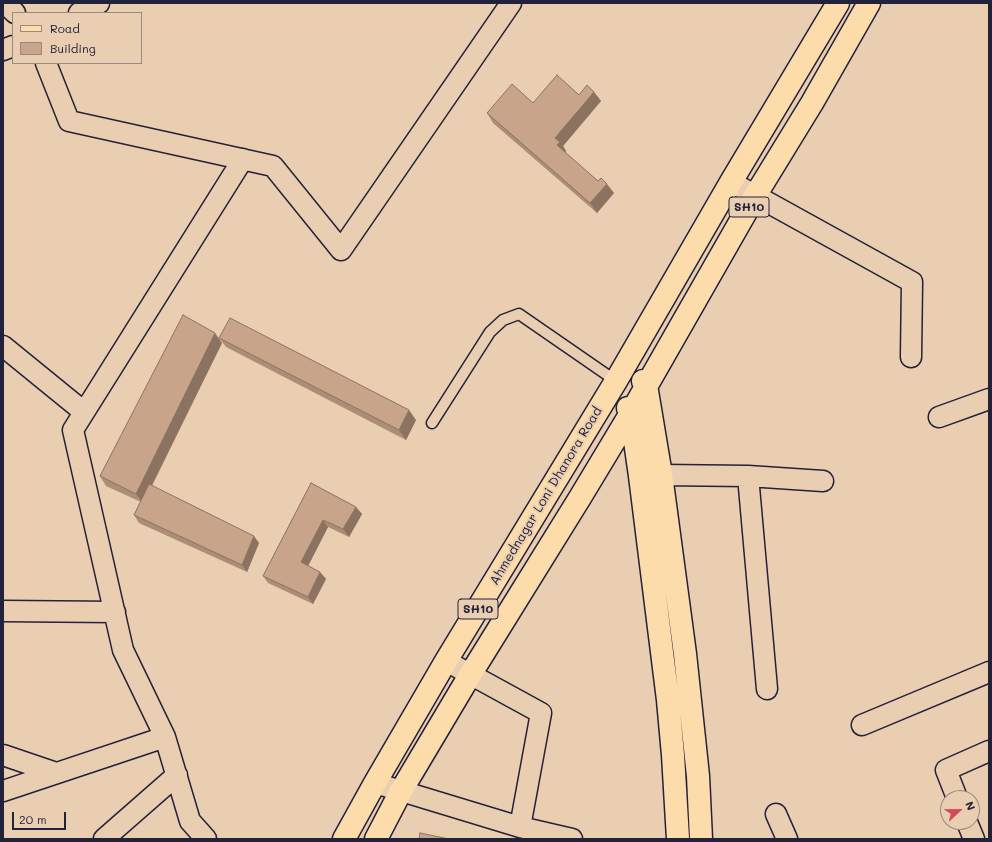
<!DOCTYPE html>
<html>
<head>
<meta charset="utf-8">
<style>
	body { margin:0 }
	#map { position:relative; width:992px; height:842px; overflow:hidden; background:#eaceb1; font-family:Mali,sans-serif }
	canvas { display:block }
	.frame { position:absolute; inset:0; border:4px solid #22223b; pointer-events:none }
	.legend { position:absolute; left:12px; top:12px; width:130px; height:52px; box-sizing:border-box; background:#eaceb1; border:1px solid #9a8982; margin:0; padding:5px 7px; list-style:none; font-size:12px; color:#22223b }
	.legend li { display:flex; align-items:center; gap:8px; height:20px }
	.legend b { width:20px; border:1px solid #9a8982 }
	.north { position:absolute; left:940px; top:790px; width:40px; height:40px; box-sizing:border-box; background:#eaceb1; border:1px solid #9a8982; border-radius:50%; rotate:68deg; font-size:11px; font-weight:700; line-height:16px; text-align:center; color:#22223b }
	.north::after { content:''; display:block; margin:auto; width:14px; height:18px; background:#d1495b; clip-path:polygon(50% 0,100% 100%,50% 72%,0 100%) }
	.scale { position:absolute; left:12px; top:812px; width:54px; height:18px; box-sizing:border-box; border:2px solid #22223b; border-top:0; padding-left:5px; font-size:12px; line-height:14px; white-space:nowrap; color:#22223b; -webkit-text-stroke:3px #eaceb1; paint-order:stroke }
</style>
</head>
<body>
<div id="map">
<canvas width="992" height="842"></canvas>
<div class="frame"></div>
<ul class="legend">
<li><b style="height:5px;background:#fddcac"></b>Road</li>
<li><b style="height:11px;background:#c8a48a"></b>Building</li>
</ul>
<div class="north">N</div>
<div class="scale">20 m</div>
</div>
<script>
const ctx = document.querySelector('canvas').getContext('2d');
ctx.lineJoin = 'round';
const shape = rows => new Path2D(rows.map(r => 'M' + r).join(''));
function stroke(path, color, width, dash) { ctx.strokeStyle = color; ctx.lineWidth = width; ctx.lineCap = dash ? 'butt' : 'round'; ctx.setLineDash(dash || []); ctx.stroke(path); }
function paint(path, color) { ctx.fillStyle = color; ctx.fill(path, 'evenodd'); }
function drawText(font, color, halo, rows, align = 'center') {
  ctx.font = font + ' Mali,sans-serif'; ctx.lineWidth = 4; ctx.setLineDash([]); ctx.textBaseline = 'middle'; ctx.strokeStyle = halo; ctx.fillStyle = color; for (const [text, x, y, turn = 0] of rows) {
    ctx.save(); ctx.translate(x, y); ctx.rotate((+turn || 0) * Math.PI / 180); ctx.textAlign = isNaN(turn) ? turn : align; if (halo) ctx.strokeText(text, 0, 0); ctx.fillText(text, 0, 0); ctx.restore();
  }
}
const service = shape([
	[432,423,490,332,503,320,519,314,616,381]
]);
const minor = shape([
	[5,3,15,13],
	[79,13,99,3],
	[3,50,13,46],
	[46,63,69,121,273,166,341,250,511,3],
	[731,182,912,282,911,357],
	[3,346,84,412],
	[939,417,989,399],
	[646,476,661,475,748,476,823,481],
	[748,476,767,689],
	[3,611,115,612],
	[446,661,541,713,520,827],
	[862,725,989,672],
	[3,755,56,773],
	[375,783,520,827,572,839],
	[3,791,165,737],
	[957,798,946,770,989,751],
	[776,814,787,839],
	[967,822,974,839],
	[104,839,177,775],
	[206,839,190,821,165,737,123,650,73,430,243,159]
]);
const primary = shape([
	[643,381,646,385,661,475,685,654,698,776,701,839],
	[628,408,631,413,640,476,668,700,673,755,678,839],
	[344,839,375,783,446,661,616,381,731,182,838,3],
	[376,839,401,791,470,675,581,496,631,413,755,196,812,103,869,3]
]);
stroke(service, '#22223b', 13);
stroke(minor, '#22223b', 23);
stroke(primary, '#22223b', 25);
stroke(service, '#eaceb1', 10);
stroke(minor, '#eaceb1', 20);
stroke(primary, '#fddcac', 22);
paint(shape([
	[594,92,601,101,563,146,566,151,565,153,598,181,614,193,597,213,493,123,487,113,533,103],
	[219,338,416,420,406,440,226,347],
	[222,343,152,486,259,543,247,572,139,523,134,515,141,502,106,486,100,476],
	[311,483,356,507,362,514,349,537,328,527,308,566,320,572,326,579,313,604,268,583,263,576]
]), '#ac8d77');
paint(shape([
	[594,92,601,101,563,146,566,151,563,155,557,145,555,138],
	[607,184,614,193,597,213,590,203],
	[215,333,222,343,143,503,136,494],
	[409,410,416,420,406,440,399,430],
	[356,507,362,514,349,537,343,529],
	[323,520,328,527,306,570,301,562],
	[254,536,259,543,247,572,242,565],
	[320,572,326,579,313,604,308,597]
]), '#8c7361');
const building = shape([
	[557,75,579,95,587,85,594,92,555,138,560,142,557,145,598,181,601,178,607,184,590,203,487,113,512,84,533,103,557,75],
	[183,315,215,333,136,494,100,476,183,315],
	[230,318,409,410,399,430,219,338,230,318],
	[311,483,356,507,343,529,323,520,301,562,320,572,308,597,263,576,311,483],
	[149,484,254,536,242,565,134,515,149,484],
	[420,833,449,839,419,839,420,833]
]);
paint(building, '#c8a48a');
stroke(building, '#8c7361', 1);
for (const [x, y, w] of [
	[749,207,40],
	[478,609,40]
]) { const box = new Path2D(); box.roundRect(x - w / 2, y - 10, w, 20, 3); ctx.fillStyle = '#eaceb1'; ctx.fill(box); stroke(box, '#22223b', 1); }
drawText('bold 12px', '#22223b', null, [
	["SH10",749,207],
	["SH10",478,609]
]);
drawText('13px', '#22223b', '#eaceb1', [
	["Ahmednagar Loni Dhanora Road",546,496,-59]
]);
</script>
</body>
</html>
